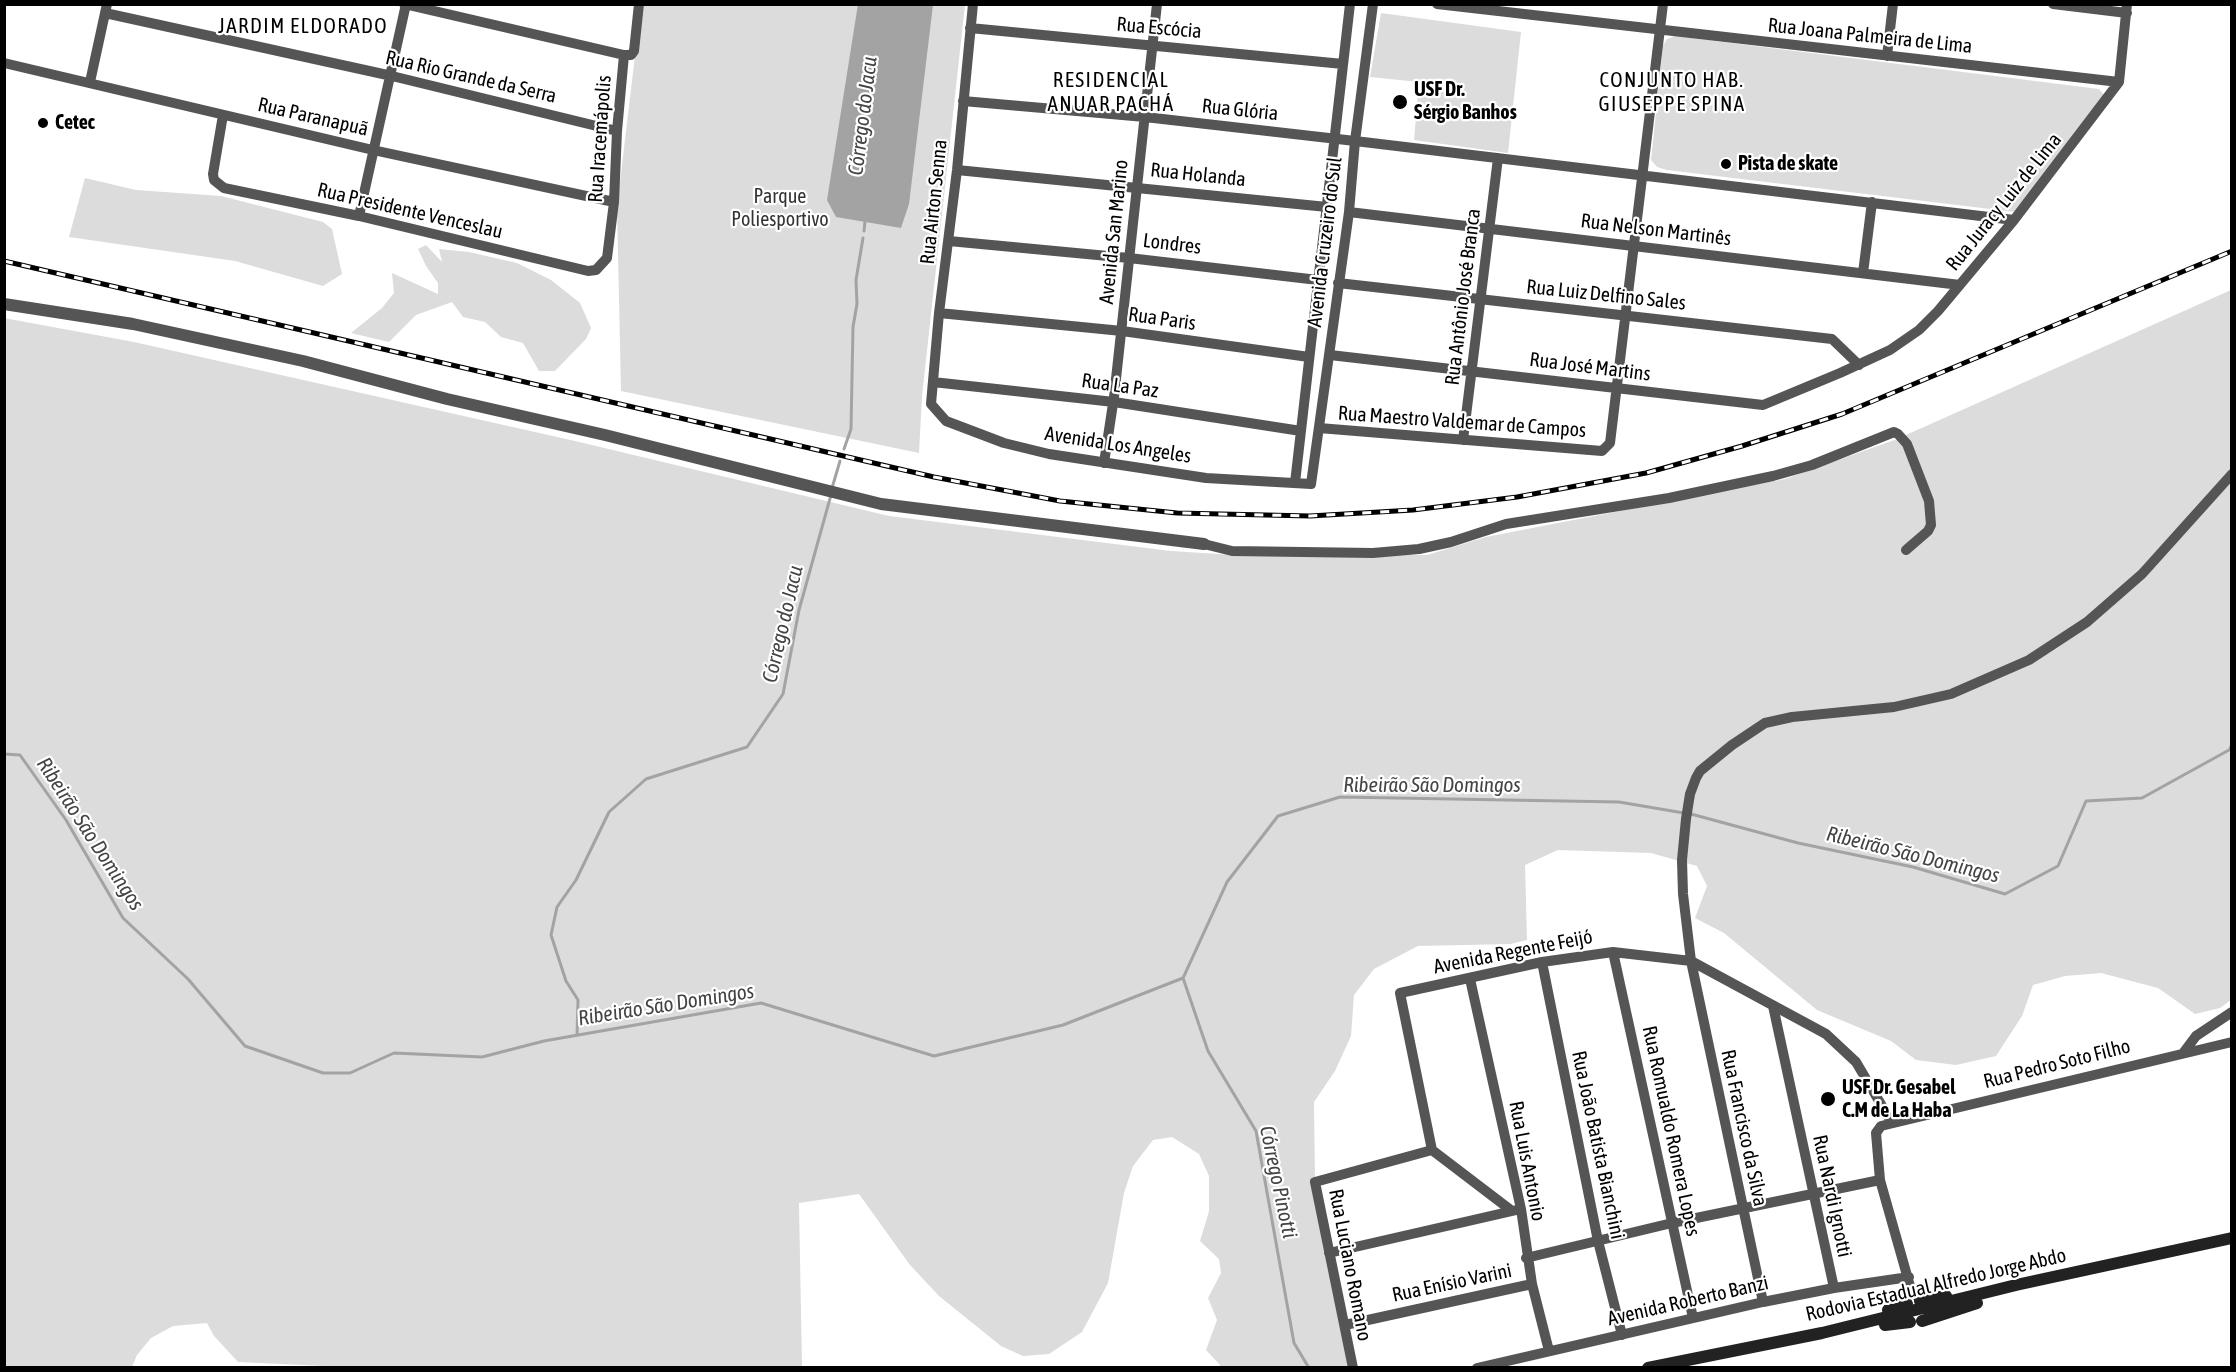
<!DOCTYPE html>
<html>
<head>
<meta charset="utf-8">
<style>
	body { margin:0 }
	#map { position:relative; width:2236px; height:1372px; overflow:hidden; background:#fff; font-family:"Asap Condensed",sans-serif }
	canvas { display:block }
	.frame { position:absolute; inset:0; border:6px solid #000; pointer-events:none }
</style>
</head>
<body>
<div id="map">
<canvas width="2236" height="1372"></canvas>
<div class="frame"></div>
</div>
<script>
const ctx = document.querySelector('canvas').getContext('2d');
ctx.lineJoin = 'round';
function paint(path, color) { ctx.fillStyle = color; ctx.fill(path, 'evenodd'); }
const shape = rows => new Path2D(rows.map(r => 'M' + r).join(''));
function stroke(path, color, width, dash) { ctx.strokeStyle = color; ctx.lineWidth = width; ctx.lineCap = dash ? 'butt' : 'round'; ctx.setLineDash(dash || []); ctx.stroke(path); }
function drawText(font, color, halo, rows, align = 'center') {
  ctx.font = font + ' "Asap Condensed",sans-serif'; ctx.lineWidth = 4.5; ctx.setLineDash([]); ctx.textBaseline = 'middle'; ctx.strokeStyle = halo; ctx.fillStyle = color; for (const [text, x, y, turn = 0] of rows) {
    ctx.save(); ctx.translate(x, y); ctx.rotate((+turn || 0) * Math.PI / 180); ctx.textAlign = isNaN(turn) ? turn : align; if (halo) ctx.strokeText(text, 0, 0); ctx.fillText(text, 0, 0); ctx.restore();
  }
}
paint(shape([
	[641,5,965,5,922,396,919,453,621,391,617,207],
	[1381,13,1521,32,1508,153,1414,140,1419,82,1370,77],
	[1675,36,2099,89,2105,96,2015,212,1667,170,1657,167,1651,160,1663,46,1667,39],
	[85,178,136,190,221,196,323,222,332,229,342,274,323,286,235,261,69,237],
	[426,245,442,262,439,249,469,252,517,263,551,280,580,303,591,328,586,339,555,371,539,371,523,343,501,337,485,322,463,317,452,302,416,315,389,342,351,333,382,308,394,293,392,273,438,294,438,283,426,266,418,249],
	[2231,290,2231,1000,2220,1008,2195,1014,2158,988,2101,973,2065,976,2033,985,2022,1016,1996,1056,1956,1065,1916,1060,1891,1041,1817,1010,1724,933,1695,918,1707,886,1697,866,1651,853,1558,850,1525,865,1527,940,1511,944,1418,946,1374,969,1354,995,1351,1036,1335,1071,1314,1102,1315,1182,1352,1367,1219,1367,1220,1365,1206,1350,1217,1320,1208,1298,1221,1273,1219,1259,1200,1241,1209,1211,1209,1176,1199,1154,1172,1137,1153,1140,1133,1166,1124,1193,1108,1283,1082,1332,1049,1354,1023,1356,1001,1346,939,1296,910,1265,859,1194,799,1203,802,1367,367,1368,238,1362,214,1336,207,1323,173,1326,151,1338,137,1355,132,1367,5,1367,4,318,134,342,575,441,889,516,1171,551,1234,555,1427,555,1486,537,1785,479,1897,439]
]), '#dcdcdc');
paint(shape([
	[858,4,933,5,909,204,901,228,836,217,827,200]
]), '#a3a3a3');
stroke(shape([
	[864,231,865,221],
	[844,449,851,429,853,327,857,304,856,280,863,238],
	[832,488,840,461],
	[4,754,20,755,66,820,123,918,188,979,245,1046,323,1073,350,1073,394,1053,482,1057,544,1041,761,1003,934,1056,1063,1025,1183,978,1227,882,1278,816,1340,797,1619,802,1684,813],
	[1691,814,1798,843,1913,867,2005,894,2058,866,2086,801,2142,798,2229,750,2232,745],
	[1183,978,1208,1051,1256,1131,1294,1343,1309,1368],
	[577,1035,578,1000,566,981,551,935,557,907,576,880,609,812,646,779,747,747,783,694,799,610,831,495]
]), '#a3a3a3', 3);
stroke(shape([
	[404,4,624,55],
	[973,4,957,170,939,313,931,404,946,421,1004,443,1049,454,1206,478,1311,484,1349,212,1355,141,1373,4],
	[1437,4,2119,82],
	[2053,4,2127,13],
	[105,13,392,76,617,131],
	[970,28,1343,64],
	[1887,56,1893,4],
	[4,63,373,150,614,202],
	[90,82,107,4],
	[963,101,1145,117,1355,141,2014,220],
	[223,115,213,174,214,180,224,188,359,216,588,271,596,270,607,258,614,202,617,131,624,55,631,55,634,51,639,4],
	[957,170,1327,207],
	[1349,212,1960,285],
	[359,216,406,4],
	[949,241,1129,258,1318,280],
	[1863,273,1872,202],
	[1338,283,1832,339,1859,365],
	[939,313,1122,331,1309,357],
	[1330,355,1763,405,1840,373,1890,350,1919,330,1938,311,2014,220,2119,82,2127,4],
	[933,382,1114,402,1301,431],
	[1319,428,1602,451,1610,443,1663,4],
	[1463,440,1498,158],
	[1104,463,1114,397,1157,4],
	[1295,483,1350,4],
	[1204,544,1232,551,1373,553,1419,549,1451,542,1506,524,1669,498,1773,476,1812,465,1894,432,1898,434,1907,444,1929,501,1931,525,1928,531,1906,550],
	[1613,952,1693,1318],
	[1542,962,1598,1241,1622,1335],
	[1470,979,1521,1209,1532,1284,1549,1351],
	[1773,1006,1834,1288],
	[2184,1052,2196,1036,2232,1012],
	[1432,1150,1400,993,1542,962,1613,952,1691,961,1826,1034,1856,1062,1892,1123],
	[1432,1150,1512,1211],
	[1329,1253,1521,1209],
	[1526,1258,1672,1223,1880,1180],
	[1910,1286,1925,1307],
	[1763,1302,1691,961,1683,894,1682,860,1686,819,1690,794,1696,778,1700,771,1732,745,1765,723,1792,717,1894,707,1951,694,2029,660,2087,622,2142,574,2232,474],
	[1904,1309,1910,1286,1880,1180,1876,1133,1881,1126,2232,1042],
	[1345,1325,1532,1284],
	[1353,1368,1315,1182,1432,1150],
	[1477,1368,1763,1302,1834,1288,1909,1277]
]), '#555', 10);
stroke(shape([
	[4,304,133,324,303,361,447,399,605,435,881,504,1204,544]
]), '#555', 12);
stroke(shape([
	[1920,1301,1946,1296],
	[1888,1310,1907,1304],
	[1922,1321,1977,1303],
	[1885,1325,1910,1322],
	[1648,1368,1822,1333,2016,1285,2232,1238]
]), '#222', 12);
const rail = shape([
	[4,261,934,477,1060,501,1177,513,1310,516,1413,510,1517,497,1646,473,1742,446,1842,414,2232,251]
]);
stroke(rail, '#000', 5);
stroke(rail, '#fff', 3, [9]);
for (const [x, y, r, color] of [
	[1400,102,8,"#000"],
	[43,123,6,"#000"],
	[1726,164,6,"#000"],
	[1828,1099,8,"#000"]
]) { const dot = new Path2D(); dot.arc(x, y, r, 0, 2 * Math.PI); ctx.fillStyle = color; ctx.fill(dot); stroke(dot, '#fff', 2); }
drawText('20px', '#000', '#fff', [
	["Rua Escócia",1159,28,5],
	["Rua Joana Palmeira de Lima",1870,36,6],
	["Rua Rio Grande da Serra",471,77,13],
	["Rua Glória",1240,110,6],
	["Rua Paranapuã",313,117,13],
	["Rua Iracemápolis",600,139,-86],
	["Rua Holanda",1198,175,6],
	["Rua Airton Senna",934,202,-84],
	["Rua Juracy Luiz de Lima",2004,202,-51],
	["Rua Presidente Venceslau",410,211,13],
	["Rua Nelson Martinês",1656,230,7],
	["Avenida San Marino",1114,232,-84],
	["Avenida Cruzeiro do Sul",1325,242,-83],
	["Londres",1172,244,7],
	["Rua Luiz Delfino Sales",1606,295,6],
	["Rua Antônio José Branca",1463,297,-83],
	["Rua Paris",1162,319,8],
	["Rua José Martins",1590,367,7],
	["Rua La Paz",1120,386,8],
	["Rua Maestro Valdemar de Campos",1462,422,4],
	["Avenida Los Angeles",1118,445,9],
	["Avenida Regente Feijó",1513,952,-11],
	["Rua Pedro Soto Filho",2057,1064,-14],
	["Rua Francisco da Silva",1744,1128,78],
	["Rua Romualdo Romera Lopes",1671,1131,78],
	["Rua João Batista Bianchini",1598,1145,78],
	["Rua Luis Antonio",1527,1161,79],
	["Rua Nardi Ignotti",1832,1196,78],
	["Rua Luciano Romano",1350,1265,79],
	["Rua Enísio Varini",1452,1283,-12],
	["Rodovia Estadual Alfredo Jorge Abdo",1936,1285,-13],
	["Avenida Roberto Banzi",1688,1301,-13]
]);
drawText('bold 20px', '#000', '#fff', [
	["USF Dr.",1414,90],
	["Sérgio Banhos",1414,113],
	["Cetec",55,123],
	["Pista de skate",1738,164],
	["USF Dr. Gesabel",1842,1088],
	["C.M de La Haba",1842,1111]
], 'left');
drawText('20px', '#333', '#fff', [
	["Parque",780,197],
	["Poliesportivo",780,220]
]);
ctx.letterSpacing = '1.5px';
drawText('21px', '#000', '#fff', [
	["JARDIM ELDORADO",303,26],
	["RESIDENCIAL",1111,80],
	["ANUAR PACHÁ",1111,104],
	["CONJUNTO HAB.",1672,80],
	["GIUSEPPE SPINA",1672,104]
]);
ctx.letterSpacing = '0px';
drawText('italic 21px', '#444', '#fff', [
	["Córrego do Jacu",863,116,-83],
	["Córrego do Jacu",783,624,-77],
	["Ribeirão São Domingos",1432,785],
	["Ribeirão São Domingos",90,834,57],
	["Ribeirão São Domingos",1913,855,14],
	["Ribeirão São Domingos",666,1005,-9],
	["Córrego Pinotti",1278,1182,78]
]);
</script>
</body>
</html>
